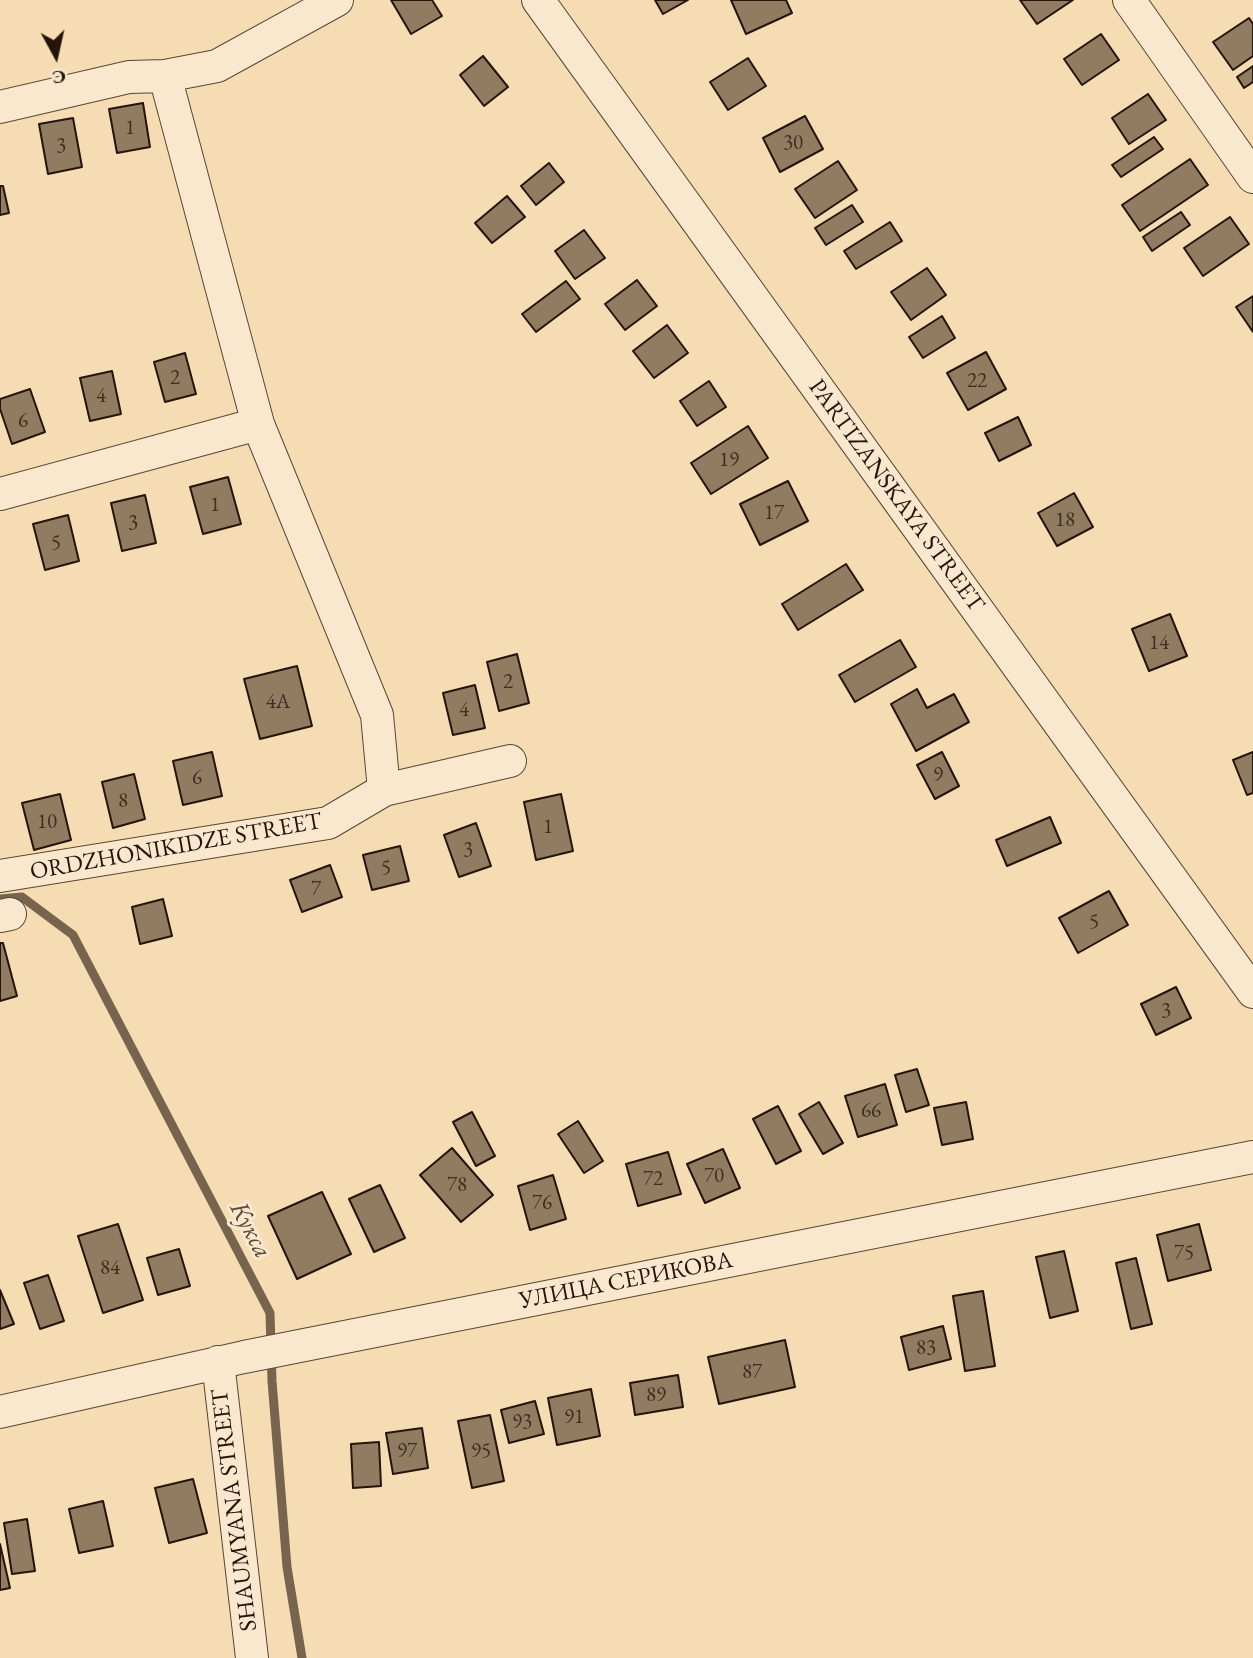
<!DOCTYPE html>
<html>
<head>
<meta charset="utf-8">
<style>
	body { margin:0 }
	#map { position:relative; width:1253px; height:1658px; overflow:hidden; background:#f6dcb2; font-family:"EB Garamond",serif }
	canvas { display:block }
	.north { position:absolute; left:21px; top:21px; width:70px; height:70px; -webkit-text-stroke:5px #f9e8cd; paint-order:stroke; rotate:172deg; font-size:19px; font-weight:700; line-height:28px; text-align:center; color:#24140c }
	.north::after { content:''; display:block; margin:auto; width:24px; height:32px; background:#24140c; clip-path:polygon(50% 0,100% 100%,50% 72%,0 100%) }
</style>
</head>
<body>
<div id="map">
<canvas width="1253" height="1658"></canvas>
<div class="north">С</div>
</div>
<script>
const ctx = document.querySelector('canvas').getContext('2d');
ctx.lineJoin = 'round';
const shape = rows => new Path2D(rows.map(r => 'M' + r).join(''));
function stroke(path, color, width, dash) { ctx.strokeStyle = color; ctx.lineWidth = width; ctx.lineCap = dash ? 'butt' : 'round'; ctx.setLineDash(dash || []); ctx.stroke(path); }
function paint(path, color) { ctx.fillStyle = color; ctx.fill(path, 'evenodd'); }
function drawText(font, color, halo, rows, align = 'center') {
  ctx.font = font + ' "EB Garamond",serif'; ctx.lineWidth = 6; ctx.setLineDash([]); ctx.textBaseline = 'middle'; ctx.strokeStyle = halo; ctx.fillStyle = color; for (const [text, x, y, turn = 0] of rows) {
    ctx.save(); ctx.translate(x, y); ctx.rotate((+turn || 0) * Math.PI / 180); ctx.textAlign = isNaN(turn) ? turn : align; if (halo) ctx.strokeText(text, 0, 0); ctx.fillText(text, 0, 0); ctx.restore();
  }
}
stroke(shape([
	[0,899,22,897,73,935,270,1313,272,1381,287,1567,302,1658]
]), '#77634e', 9);
const building = shape([
	[391,0,432,0,442,16,411,34,391,0],
	[655,0,688,0,663,14,655,0],
	[731,0,786,0,792,13,746,34,731,0],
	[1020,0,1073,0,1037,24,1020,0],
	[1249,18,1253,24,1253,56,1233,70,1213,42,1249,18],
	[1101,34,1119,60,1082,85,1064,59,1101,34],
	[483,56,508,87,484,106,460,75,483,56],
	[748,58,766,86,728,110,710,82,748,58],
	[1253,66,1253,82,1244,88,1237,77,1253,66],
	[1148,94,1166,120,1129,144,1112,118,1148,94],
	[143,103,150,147,117,153,109,109,143,103],
	[805,116,823,149,780,172,763,138,805,116],
	[73,118,82,167,48,174,39,124,73,118],
	[1154,137,1163,149,1121,177,1112,165,1154,137],
	[1190,159,1208,185,1140,231,1122,205,1190,159],
	[838,161,857,190,815,218,795,189,838,161],
	[549,163,564,182,536,205,521,186,549,163],
	[0,186,3,186,9,213,0,215,0,186],
	[507,196,525,217,492,243,475,223,507,196],
	[852,205,863,222,826,245,815,228,852,205],
	[1181,212,1190,225,1152,251,1143,237,1181,212],
	[1230,217,1249,244,1203,276,1184,248,1230,217],
	[890,222,902,241,856,269,844,251,890,222],
	[584,230,605,258,575,279,555,251,584,230],
	[927,268,946,295,911,320,891,292,927,268],
	[637,280,657,306,625,330,605,304,637,280],
	[566,281,580,299,536,332,522,314,566,281],
	[1253,296,1253,332,1236,307,1253,296],
	[942,316,955,338,923,358,909,337,942,316],
	[667,325,688,353,654,378,633,351,667,325],
	[986,352,1006,389,968,410,947,373,986,352],
	[185,353,196,394,165,402,154,362,185,353],
	[112,371,121,414,90,421,80,378,112,371],
	[709,381,726,407,697,426,680,401,709,381],
	[30,389,45,432,12,444,0,409,0,399,30,389],
	[1018,417,1031,445,999,461,985,433,1018,417],
	[748,426,768,458,711,494,691,463,748,426],
	[228,477,241,524,203,534,190,487,228,477],
	[788,481,808,521,760,545,740,504,788,481],
	[1074,493,1093,527,1057,546,1038,513,1074,493],
	[145,495,156,543,122,551,111,503,145,495],
	[68,515,79,561,45,570,33,524,68,515],
	[846,564,863,590,798,630,782,604,846,564],
	[1170,614,1187,656,1149,671,1132,629,1170,614],
	[900,640,916,667,855,702,839,675,900,640],
	[517,654,529,703,499,711,487,662,517,654],
	[297,666,312,726,260,739,244,679,297,666],
	[475,685,485,728,453,735,443,693,475,685],
	[917,689,927,708,954,694,969,722,916,751,891,704,917,689],
	[212,752,222,796,183,805,173,761,212,752],
	[942,752,959,786,935,799,917,765,942,752],
	[1253,752,1253,793,1247,795,1233,760,1253,752],
	[134,774,145,819,113,828,102,782,134,774],
	[60,794,71,840,34,850,22,803,60,794],
	[561,794,573,851,536,860,524,802,561,794],
	[1050,817,1061,843,1007,866,996,840,1050,817],
	[476,823,491,866,459,877,444,835,476,823],
	[400,846,409,881,372,890,363,855,400,846],
	[330,865,342,897,302,912,290,880,330,865],
	[1109,891,1128,925,1078,953,1059,918,1109,891],
	[163,899,172,936,140,944,132,907,163,899],
	[0,943,3,943,17,996,0,1001,0,943],
	[1176,987,1191,1018,1156,1035,1141,1004,1176,987],
	[917,1069,929,1105,906,1112,895,1075,917,1069],
	[885,1084,897,1125,858,1137,845,1096,885,1084],
	[819,1102,843,1143,823,1154,799,1114,819,1102],
	[966,1102,973,1139,942,1145,934,1108,966,1102],
	[778,1106,801,1151,776,1164,753,1119,778,1106],
	[472,1112,495,1156,476,1166,453,1122,472,1112],
	[578,1121,603,1161,584,1173,558,1134,578,1121],
	[452,1148,493,1195,461,1222,420,1175,452,1148],
	[723,1149,740,1188,705,1203,687,1164,723,1149],
	[668,1152,681,1194,638,1206,626,1164,668,1152],
	[553,1175,566,1219,530,1230,518,1186,553,1175],
	[380,1185,405,1238,374,1252,349,1199,380,1185],
	[322,1192,351,1254,297,1279,268,1216,322,1192],
	[118,1224,143,1300,103,1313,78,1236,118,1224],
	[1199,1224,1211,1270,1168,1281,1157,1235,1199,1224],
	[179,1249,190,1286,158,1295,147,1258,179,1249],
	[1064,1251,1078,1311,1050,1318,1036,1257,1064,1251],
	[1136,1258,1152,1324,1131,1329,1116,1263,1136,1258],
	[48,1275,64,1321,40,1329,24,1283,48,1275],
	[0,1290,14,1324,0,1329,0,1290],
	[983,1291,995,1366,965,1371,953,1296,983,1291],
	[943,1326,951,1359,909,1370,901,1337,943,1326],
	[785,1340,795,1387,719,1404,708,1357,785,1340],
	[678,1375,683,1407,635,1415,630,1383,678,1375],
	[591,1389,600,1436,557,1445,548,1398,591,1389],
	[535,1401,544,1434,509,1443,501,1410,535,1401],
	[490,1415,504,1481,472,1488,458,1421,490,1415],
	[422,1428,428,1468,393,1474,386,1433,422,1428],
	[379,1442,381,1486,353,1488,351,1444,379,1442],
	[193,1479,207,1533,169,1543,155,1488,193,1479],
	[103,1501,113,1546,79,1553,69,1509,103,1501],
	[27,1519,35,1571,12,1574,4,1523,27,1519],
	[0,1544,10,1588,0,1590,0,1544]
]);
paint(building, '#917c62');
stroke(building, '#24140c', 2);
const minor = shape([
	[538,0,1253,992],
	[1129,0,1253,177],
	[165,76,258,424,377,715,384,790],
	[0,107,129,77,165,76,217,66,337,0],
	[0,494,258,424],
	[0,876,328,823,384,790,510,761],
	[0,916,10,914],
	[218,1362,252,1658],
	[0,1412,244,1357,1253,1157]
]);
stroke(minor, '#584636', 34);
stroke(minor, '#f9e8cd', 32);
drawText('21px', '#3f2e22', null, [
	["1",130,128],
	["30",793,143],
	["3",61,146],
	["2",175,378],
	["22",977,381],
	["4",101,396],
	["6",23,421],
	["19",729,460],
	["1",215,505],
	["17",774,513],
	["18",1065,520],
	["3",133,523],
	["5",56,543],
	["14",1159,643],
	["2",508,682],
	["4А",278,702],
	["4",464,710],
	["9",938,775],
	["6",197,778],
	["8",123,801],
	["10",47,822],
	["1",548,827],
	["3",468,850],
	["5",386,868],
	["7",316,889],
	["5",1094,922],
	["3",1166,1011],
	["66",871,1111],
	["70",714,1176],
	["72",653,1179],
	["78",457,1185],
	["76",542,1203],
	["75",1184,1253],
	["84",110,1268],
	["83",926,1348],
	["87",752,1372],
	["89",656,1395],
	["91",574,1417],
	["93",522,1422],
	["97",407,1451],
	["95",481,1451]
]);
drawText('24px', '#24140c', '#f9e8cd', [
	["PARTIZANSKAYA STREET",896,496,54],
	["ORDZHONIKIDZE STREET",176,847,-10],
	["УЛИЦА СЕРИКОВА",626,1281,-11],
	["SHAUMYANA STREET",235,1510,-97]
]);
drawText('italic 26px', '#5c4938', '#f9e8cd', [
	["Кукса",250,1230,62]
]);
</script>
</body>
</html>
